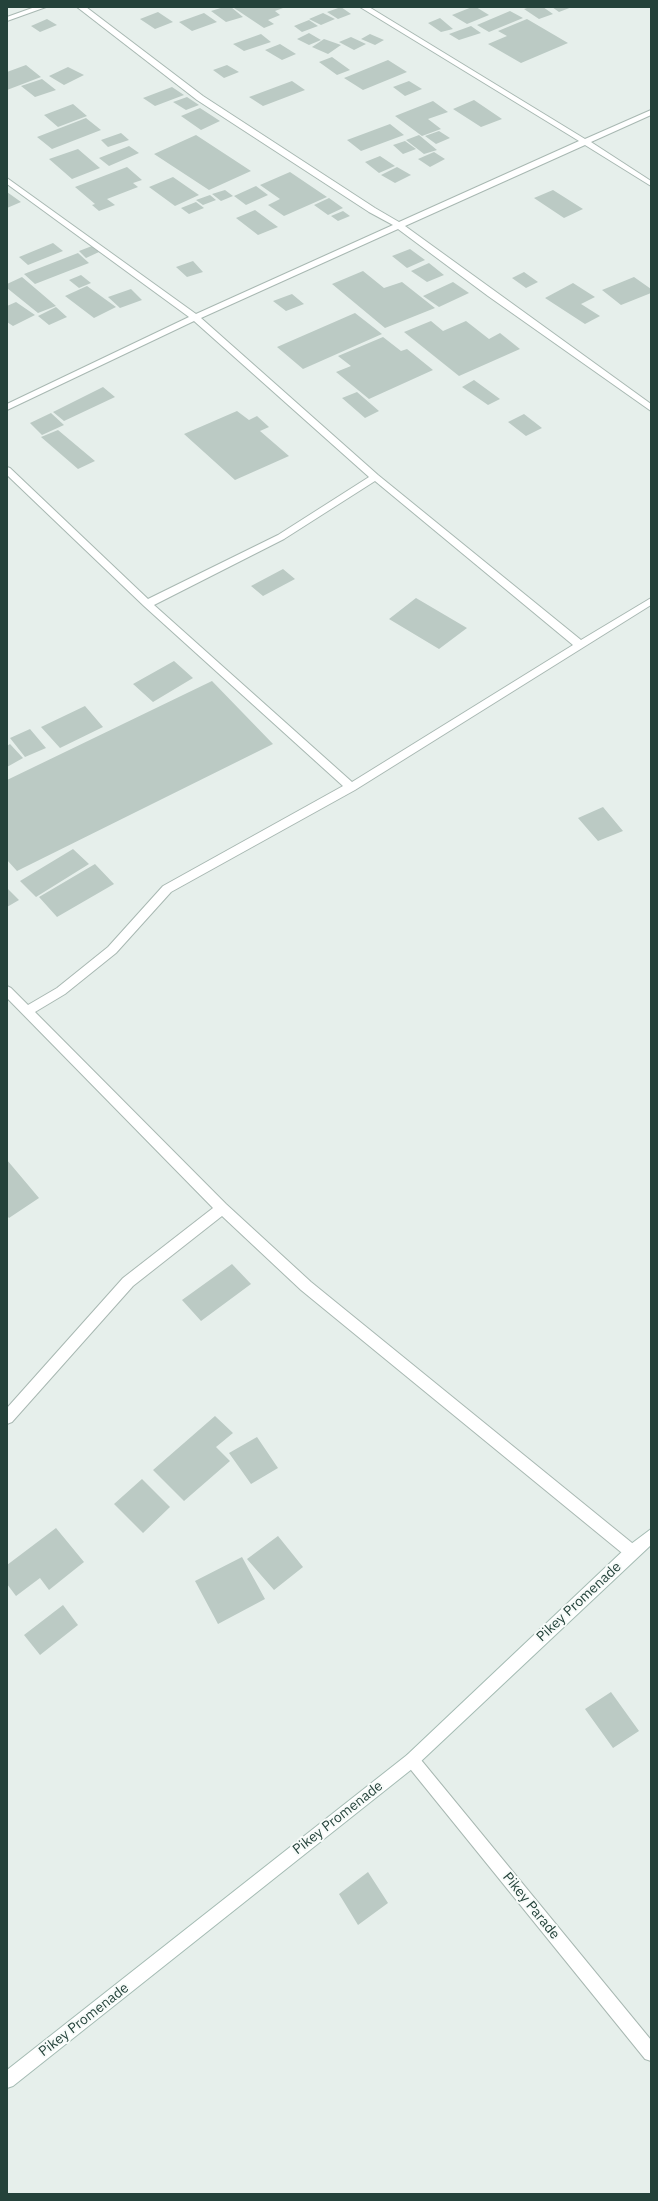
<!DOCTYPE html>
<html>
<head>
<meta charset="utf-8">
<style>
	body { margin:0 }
	#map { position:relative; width:658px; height:2201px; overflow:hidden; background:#e6efeb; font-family:"IBM Plex Sans",sans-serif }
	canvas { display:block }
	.frame { position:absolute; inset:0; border:8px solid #24423a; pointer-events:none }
</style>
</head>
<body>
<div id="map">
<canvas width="658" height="2201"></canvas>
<div class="frame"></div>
</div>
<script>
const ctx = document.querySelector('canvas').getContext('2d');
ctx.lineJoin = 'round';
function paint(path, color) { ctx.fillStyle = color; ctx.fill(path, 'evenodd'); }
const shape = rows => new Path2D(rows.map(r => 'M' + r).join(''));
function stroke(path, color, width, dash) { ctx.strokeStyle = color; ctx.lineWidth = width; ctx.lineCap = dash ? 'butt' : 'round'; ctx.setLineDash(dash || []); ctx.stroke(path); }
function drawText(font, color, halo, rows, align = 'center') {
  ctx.font = font + ' "IBM Plex Sans",sans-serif'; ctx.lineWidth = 4; ctx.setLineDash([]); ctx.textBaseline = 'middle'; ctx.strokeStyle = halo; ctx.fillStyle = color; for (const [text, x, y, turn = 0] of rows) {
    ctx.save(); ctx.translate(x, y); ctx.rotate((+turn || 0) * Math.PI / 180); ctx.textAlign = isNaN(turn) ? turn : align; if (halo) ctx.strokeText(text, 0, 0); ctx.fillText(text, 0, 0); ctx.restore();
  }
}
paint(shape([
	[224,7,231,7,243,17,226,22,211,11],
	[236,7,282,7,283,8,275,11,280,15,268,20,274,24,264,28,234,8],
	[341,7,351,14,338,19,327,12],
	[472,7,476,7,489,15,467,24,452,15],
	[530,7,543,7,553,14,539,19,524,9],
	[552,7,572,7,559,12],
	[510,11,523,18,489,32,477,25],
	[158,12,173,22,155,29,140,19],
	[204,13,217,22,192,31,179,22],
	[323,13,335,19,321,25,309,19],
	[440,18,453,29,441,32,428,23],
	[47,19,57,25,40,32,31,26],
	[527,19,568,43,521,63,488,44,507,36,498,31],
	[309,20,318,26,302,32,294,26],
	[471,26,481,33,459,40,449,34],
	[309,33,321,40,309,45,297,39],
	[261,34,271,42,244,51,233,44],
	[370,34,384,40,375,45,361,39],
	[351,37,366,44,354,50,339,42],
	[324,39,341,45,328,54,312,47],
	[280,44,296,54,282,60,265,50],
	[332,57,350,70,337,75,319,62],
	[388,60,407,72,363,90,344,78],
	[26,65,41,77,7,90,7,72],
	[227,65,239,72,224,78,213,70],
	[68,67,84,75,64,85,49,76],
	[42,79,56,90,35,97,21,86],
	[292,81,305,90,263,106,249,97],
	[409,81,422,89,405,96,393,87],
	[172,87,184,95,155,106,143,98],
	[187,97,199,105,186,110,173,102],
	[474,100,502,119,481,127,453,109],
	[433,101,448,112,428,119,441,129,422,136,395,116],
	[73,104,87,116,58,127,44,115],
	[200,108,220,121,201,130,181,116],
	[86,118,101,130,52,149,37,137],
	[390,124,404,135,361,151,347,140],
	[439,131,450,138,436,144,425,136],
	[121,133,129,140,108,147,101,140],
	[196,135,251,171,209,190,154,154],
	[419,135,437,150,424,154,406,140],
	[405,141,416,149,403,154,393,145],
	[129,146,139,153,109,166,99,158],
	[78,149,100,168,72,179,49,159],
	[434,152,445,159,430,167,418,159],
	[380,156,395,166,379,173,365,162],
	[127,167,142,180,133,183,138,187,107,199,115,205,99,211,92,205,95,204,75,187],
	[397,167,411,175,395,183,381,175],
	[290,172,327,197,284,216,268,205,280,199,260,185],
	[173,177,199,195,175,206,149,187],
	[256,186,268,195,246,205,234,196],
	[225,190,233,196,221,201,212,194],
	[553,190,583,209,564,218,534,198],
	[7,192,21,202,7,208],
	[210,195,216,200,203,205,196,200],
	[329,198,343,208,328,215,314,205],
	[196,202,204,208,189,214,181,208],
	[255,210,278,227,258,235,236,218],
	[343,211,350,216,338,221,331,216],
	[53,243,63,251,28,265,19,257],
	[92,246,99,252,86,258,79,251],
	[410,249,425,260,407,268,392,256],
	[78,253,89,263,35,284,24,274],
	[193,261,203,272,187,277,176,267],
	[429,263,444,275,427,282,411,271],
	[363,271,384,288,402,282,435,308,385,328,332,284],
	[524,272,538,282,526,288,512,278],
	[81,275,91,283,79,288,69,280],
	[22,277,56,306,38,313,7,288,7,284],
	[634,277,651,289,651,293,621,305,602,290],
	[453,282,469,293,439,307,423,296],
	[573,283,595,297,581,304,600,316,585,324,545,298],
	[87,286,116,307,94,318,65,296],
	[131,289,142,300,120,308,108,297],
	[292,294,304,304,286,311,273,301],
	[16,302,35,315,13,326,7,322,7,306],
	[56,307,67,317,49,325,38,316],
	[355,313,382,334,303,369,277,347],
	[431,321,443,331,466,321,489,339,500,333,520,349,459,376,404,332],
	[383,337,401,351,407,349,433,370,369,399,336,372,351,366,338,356],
	[474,380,500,399,488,405,462,387],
	[103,387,115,397,64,421,53,412],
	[357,392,379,411,365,418,342,398],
	[237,411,249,420,257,416,269,427,260,431,289,456,235,480,184,434],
	[51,413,64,425,42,435,30,423],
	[524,414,542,428,526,436,508,422],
	[58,430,95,461,78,469,41,437],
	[283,569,295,579,263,596,251,586],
	[416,598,467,628,439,649,389,619],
	[174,661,193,678,153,702,133,684],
	[212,681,273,744,17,871,7,860,7,780],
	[85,706,103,727,60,748,41,727],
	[30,729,46,748,25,757,10,738],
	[10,744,23,758,7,767,7,746],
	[603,807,623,831,598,841,578,818],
	[73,849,89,864,36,897,20,881],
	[95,864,114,884,57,917,39,897],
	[7,888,19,900,7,907],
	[7,1160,39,1198,9,1218,7,1216],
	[232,1264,251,1284,201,1321,182,1300],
	[215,1416,233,1433,216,1447,230,1461,184,1501,153,1470],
	[257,1437,278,1468,251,1484,229,1453],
	[142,1479,170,1507,143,1533,114,1504],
	[56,1528,84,1562,49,1590,40,1578,16,1596,7,1584,7,1565],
	[278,1536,303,1567,274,1590,247,1559],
	[242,1557,265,1599,218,1624,195,1581],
	[63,1605,78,1625,40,1655,24,1635],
	[611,1692,639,1731,613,1748,585,1709],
	[368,1872,388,1903,358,1925,339,1894]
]), '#bbcac4');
const street = shape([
	[35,7,46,7,7,21,7,17,35,7],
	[77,7,86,7,203,96,375,208,399,222,579,141,360,7,369,7,585,139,651,110,651,115,591,142,651,181,651,186,585,145,405,226,651,404,651,411,488,296,398,229,201,318,378,475,581,640,651,598,651,605,355,790,171,892,116,953,65,994,35,1012,226,1204,311,1282,637,1547,639,1552,637,1557,632,1559,627,1557,301,1290,222,1216,133,1286,12,1422,7,1424,7,1408,123,1278,213,1208,7,998,7,986,11,988,28,1005,57,988,108,947,163,886,343,786,144,606,7,475,7,467,10,468,148,599,278,535,369,477,194,321,7,410,7,404,189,317,7,184,7,178,196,314,393,225,369,212,197,100,77,7],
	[375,481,573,645,352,782,154,605,284,539,375,481],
	[412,1753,417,1755,651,2040,651,2061,645,2059,407,1765,405,1760,407,1755,412,1753]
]);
const secondary = shape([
	[651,1529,651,1545,417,1765,13,2086,7,2088,7,2070,407,1755,627,1547,651,1529]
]);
stroke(street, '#a8b8b2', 2);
stroke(secondary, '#a4bbb3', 2);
paint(street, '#fff');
paint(secondary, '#fff');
drawText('14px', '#24423a', '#f7fbf9', [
	["Pikey Promenade",579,1602,-43],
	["Pikey Promenade",338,1818,-38],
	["Pikey Parade",531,1906,51],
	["Pikey Promenade",84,2020,-38]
]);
</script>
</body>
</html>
